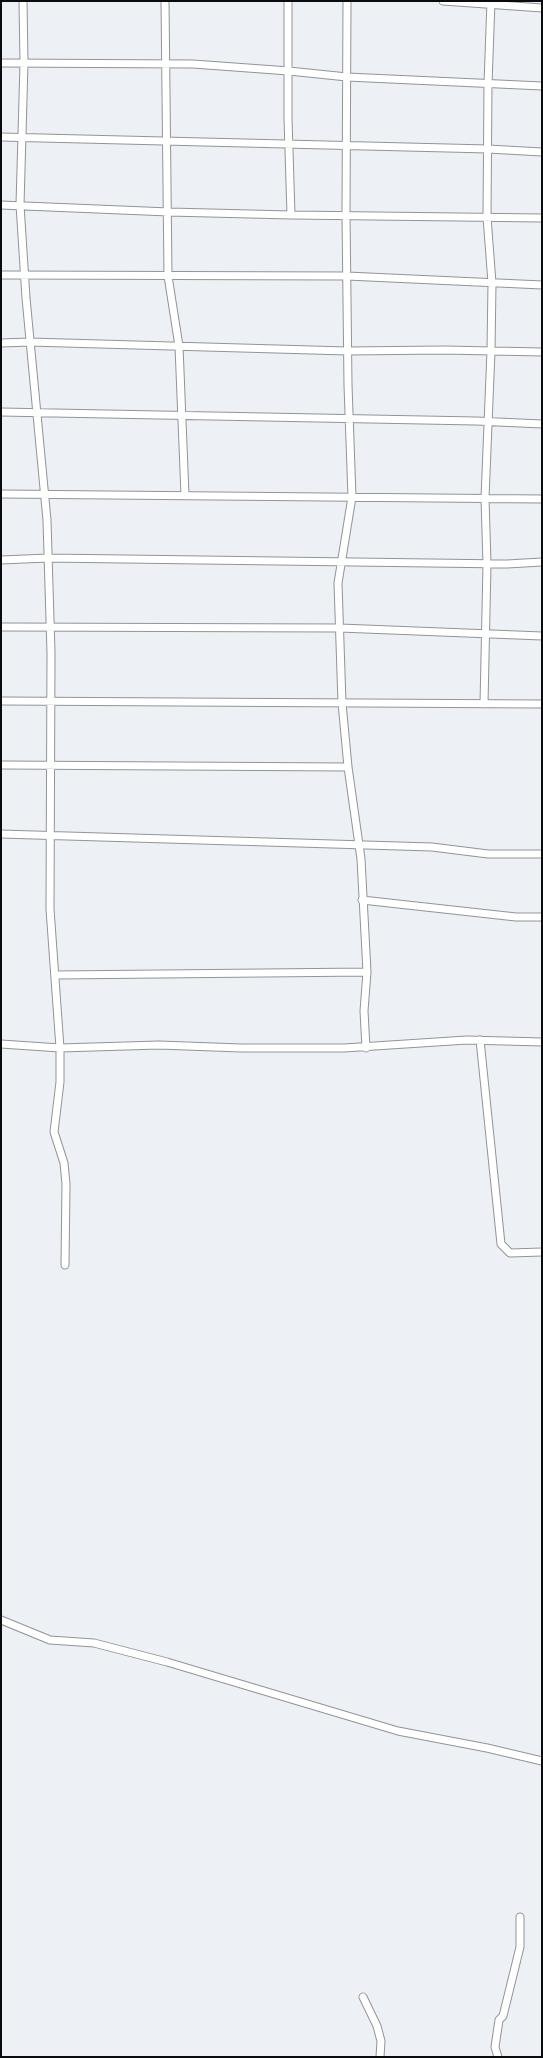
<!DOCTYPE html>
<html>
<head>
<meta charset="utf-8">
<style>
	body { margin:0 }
	#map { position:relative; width:543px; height:2058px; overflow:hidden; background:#edf0f4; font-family:Manrope,sans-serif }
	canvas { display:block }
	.frame { position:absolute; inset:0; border:2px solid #0a0b0c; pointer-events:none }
</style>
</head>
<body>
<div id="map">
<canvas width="543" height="2058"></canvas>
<div class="frame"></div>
</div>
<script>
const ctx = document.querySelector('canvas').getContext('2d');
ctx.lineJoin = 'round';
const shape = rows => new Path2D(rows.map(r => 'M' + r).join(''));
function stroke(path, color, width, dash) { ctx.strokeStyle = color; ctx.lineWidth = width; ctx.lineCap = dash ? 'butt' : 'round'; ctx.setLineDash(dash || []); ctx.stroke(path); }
const street = shape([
	[23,1,24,63,20,205,26,298,47,520,51,653,50,909,60,1048,60,1082,54,1132,64,1163,66,1184,65,1265],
	[165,1,168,276,179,346,185,495],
	[288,1,288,118,291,215],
	[347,1,346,215,348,385,352,497,338,583,342,703,348,767,361,859,367,972,364,1011,366,1048],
	[443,1,542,8],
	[1,63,193,64,289,71,347,77,542,86],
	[1,137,488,149,542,152],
	[1,205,169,212,291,215,542,218],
	[1,275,347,276,542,285],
	[1,343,30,342,347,351,444,350,542,352],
	[1,412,476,421,542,424],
	[1,494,542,499],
	[1,560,48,558,507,564,542,562],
	[1,627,340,628,542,636],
	[1,701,542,704],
	[484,704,487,564,485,498,491,351,492,283,487,217,488,84,491,1],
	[1,765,348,767],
	[1,834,432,847,488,854,542,854],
	[362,900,516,917,542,917],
	[56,975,367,972],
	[480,1040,501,1244,510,1253,542,1252],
	[1,1044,60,1048,159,1045,241,1048,344,1048,467,1040,542,1042],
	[1,1620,50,1640,94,1643,167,1662,398,1731,487,1748,542,1761],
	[363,1997,377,2026,381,2041,380,2057],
	[498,2057,495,2047,499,2020,503,2016,520,1947,520,1917]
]);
stroke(street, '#929497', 9);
stroke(street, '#fff', 7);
</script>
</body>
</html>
